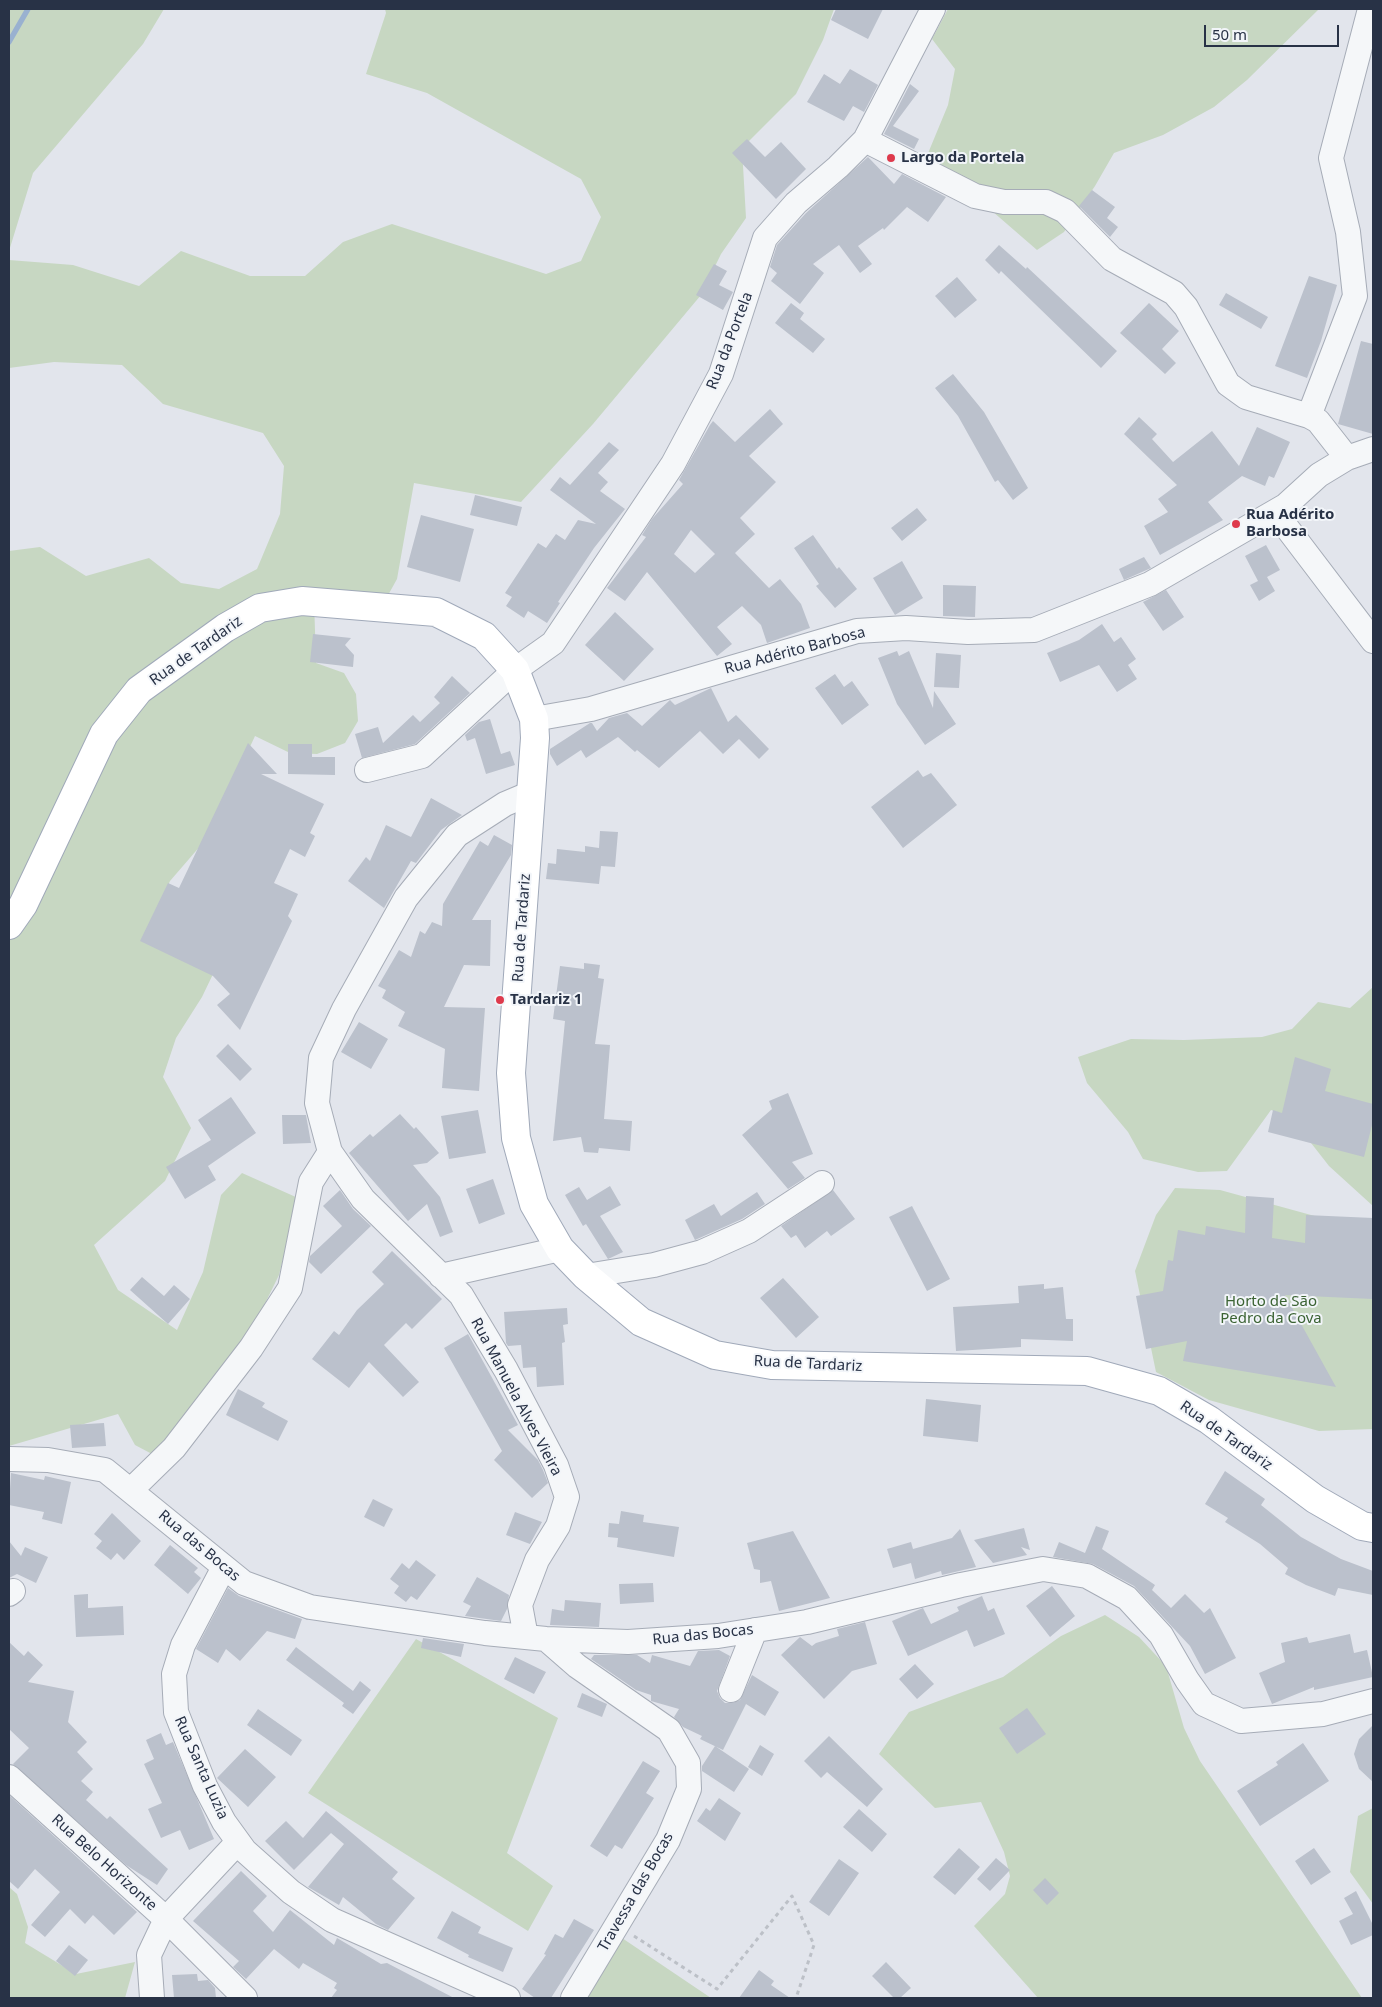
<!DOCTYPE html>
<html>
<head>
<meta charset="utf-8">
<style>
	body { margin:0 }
	#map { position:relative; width:1382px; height:2007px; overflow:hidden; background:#e2e5ec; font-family:"Noto Sans",sans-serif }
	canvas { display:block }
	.frame { position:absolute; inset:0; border:10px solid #283246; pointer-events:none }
	.scale { position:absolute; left:1204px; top:25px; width:135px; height:22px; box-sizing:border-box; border:2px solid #283246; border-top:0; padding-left:6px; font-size:15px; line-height:18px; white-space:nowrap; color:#283246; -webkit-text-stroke:4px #f2f5f9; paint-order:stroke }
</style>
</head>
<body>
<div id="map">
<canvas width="1382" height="2007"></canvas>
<div class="frame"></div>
<div class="scale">50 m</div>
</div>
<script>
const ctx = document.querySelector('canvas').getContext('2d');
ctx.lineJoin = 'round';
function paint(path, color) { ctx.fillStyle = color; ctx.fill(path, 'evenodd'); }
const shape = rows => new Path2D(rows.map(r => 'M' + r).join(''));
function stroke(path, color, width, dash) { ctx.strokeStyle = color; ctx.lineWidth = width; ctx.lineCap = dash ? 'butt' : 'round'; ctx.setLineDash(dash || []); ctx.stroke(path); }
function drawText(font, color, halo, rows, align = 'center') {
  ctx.font = font + ' "Noto Sans",sans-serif'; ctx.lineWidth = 4; ctx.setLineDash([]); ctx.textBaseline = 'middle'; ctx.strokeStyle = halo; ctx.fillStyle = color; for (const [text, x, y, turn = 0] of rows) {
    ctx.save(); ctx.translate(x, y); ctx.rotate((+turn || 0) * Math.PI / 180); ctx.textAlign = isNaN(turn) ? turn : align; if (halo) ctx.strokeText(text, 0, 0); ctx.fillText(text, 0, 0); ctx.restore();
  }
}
paint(shape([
	[9,9,164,9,143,44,33,173,9,251],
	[385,9,834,9,823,40,796,94,742,148,746,218,721,254,701,295,593,424,521,502,414,483,397,579,387,597,314,599,316,663,344,673,356,694,358,721,345,743,317,754,290,753,255,736,208,837,170,881,143,940,214,972,202,997,176,1038,163,1077,191,1128,165,1181,94,1245,118,1290,177,1330,203,1272,221,1195,242,1173,298,1198,279,1275,250,1334,212,1392,152,1454,135,1445,118,1414,9,1446,9,551,40,547,86,576,149,558,181,583,219,589,257,569,280,514,284,466,263,433,163,404,122,365,54,362,9,368,9,260,73,265,139,286,181,251,250,276,305,276,343,242,392,224,546,274,581,261,601,217,581,179,427,93,366,74,386,13],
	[948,9,1341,9,1318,10,1247,80,1214,107,1163,135,1114,153,1095,186,1064,232,1037,250,992,211,924,163,948,105,955,69,932,39],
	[1373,987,1373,1206,1329,1166,1290,1116,1271,1110,1227,1171,1198,1172,1143,1159,1128,1132,1087,1083,1078,1057,1131,1039,1184,1040,1262,1037,1292,1029,1318,1002,1350,1008],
	[1175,1188,1220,1190,1373,1232,1373,1429,1319,1431,1209,1400,1156,1372,1135,1271,1156,1215],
	[1105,1615,1139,1637,1166,1666,1184,1728,1200,1761,1362,1998,1038,1998,974,1926,1005,1894,1010,1876,1004,1852,981,1802,935,1808,879,1754,909,1712,1003,1677,1061,1636],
	[416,1639,558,1718,507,1853,553,1886,528,1931,308,1793],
	[1373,1808,1373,1904,1350,1872,1358,1816],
	[9,1887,17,1894,28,1927,25,1943,76,1974,135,1962,125,1998,9,1998],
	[622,1938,711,1998,587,1998]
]), '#c7d7c2');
stroke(shape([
	[9,42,28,9]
]), '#99b1d0', 5.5);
paint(shape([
	[836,9,883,9,868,39,831,20],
	[850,69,878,85,864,112,853,106,844,121,807,102,824,74,840,84],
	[910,84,919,91,893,126,919,139,914,149,884,134],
	[747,139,765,157,781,142,806,169,776,199,732,153],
	[868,157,894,184,902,174,946,197,928,222,907,207,884,230,883,228,858,246,872,264,860,273,839,245,813,264,824,273,800,304,771,281,777,273,770,267,777,245,806,213],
	[1092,190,1115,207,1107,218,1118,227,1110,237,1079,206],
	[999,245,1026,269,1027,267,1117,351,1101,368,1001,271,999,274,985,260],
	[714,264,727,271,719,285,733,292,723,310,696,295],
	[1309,276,1337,285,1321,341,1307,378,1275,366],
	[957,277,977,300,955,318,935,296],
	[1226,293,1268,317,1261,329,1219,305],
	[791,303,804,313,800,319,825,339,813,353,775,323],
	[1149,303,1179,331,1162,349,1176,363,1165,374,1120,333],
	[1361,341,1373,344,1373,434,1338,424],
	[953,374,984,412,1028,488,1013,500,998,480,995,482,958,416,935,388],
	[770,409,783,424,749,456,776,482,740,518,755,534,735,553,769,588,780,579,801,604,810,628,767,643,761,625,742,606,717,627,732,644,717,656,647,572,625,601,607,588,646,537,642,535,652,519,683,484,679,480,710,425,713,421,735,442],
	[691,530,715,554,695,573,674,554],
	[1139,417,1157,434,1152,439,1173,462,1212,431,1239,466,1257,427,1290,442,1274,478,1269,476,1265,486,1242,476,1208,502,1223,520,1160,555,1144,526,1168,512,1158,499,1177,485,1124,434],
	[609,442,619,450,598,473,608,482,600,491,625,509,594,548,558,602,560,603,547,623,528,611,524,618,506,606,512,597,505,593,538,543,546,548,556,534,565,540,578,520,596,524,550,490,560,477,570,485],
	[475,495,522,507,517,526,470,515],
	[917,508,927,520,902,541,891,528],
	[421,515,474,529,460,582,407,567],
	[813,535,837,569,839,567,857,589,835,608,816,586,819,584,794,548],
	[1266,545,1280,570,1267,577,1275,591,1259,601,1250,585,1258,581,1245,556],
	[1144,557,1151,568,1124,580,1119,569],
	[902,561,923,598,895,615,873,578],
	[943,585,976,586,975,617,943,616],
	[1166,590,1184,617,1163,631,1143,602],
	[615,612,654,649,624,681,585,645],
	[1102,624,1114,642,1121,637,1136,659,1128,665,1137,679,1117,692,1099,665,1060,682,1047,653,1079,640],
	[313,634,351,638,345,645,354,655,353,667,310,662],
	[897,651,899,656,909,651,933,708,934,691,956,724,925,745,897,704,878,658],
	[936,653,961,655,959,688,934,687],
	[835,674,844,687,852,681,869,705,842,725,815,688],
	[452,676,470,693,415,744,362,758,355,734,378,727,383,743,413,715,420,722,440,703,434,697],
	[711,688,728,722,736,715,769,749,759,759,739,739,723,754,700,731,659,768,637,750,635,752,618,737,586,758,581,750,557,766,550,754,550,749,590,723,592,723,597,731,609,718,627,713,642,726,670,700,675,705],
	[490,719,501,754,510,751,515,765,486,774,475,738,467,741,465,735,479,722],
	[248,743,277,774,261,774,324,804,310,833,315,836,305,857,290,849,274,883,298,894,288,916,292,921,240,1030,217,1005,230,994,213,976,140,941,168,883,179,888],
	[288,744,312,744,312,757,335,757,335,775,288,774],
	[918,770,923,777,931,773,957,805,903,848,871,807],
	[431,798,462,815,441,830,416,863,411,861,384,908,348,881,366,857,370,861,386,825,411,837],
	[600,831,618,832,615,867,601,866,599,884,546,879,548,863,556,864,557,849,585,852,585,846,599,848],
	[494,835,512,845,511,855,472,920,491,920,490,966,464,965,444,1007,485,1008,479,1091,442,1088,445,1049,398,1026,405,1012,382,998,386,990,378,986,399,950,411,957,420,931,425,934,432,922,442,926,443,904,480,841,488,846],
	[584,963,600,965,598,978,604,979,595,1044,610,1045,604,1119,632,1121,630,1151,599,1148,598,1153,584,1152,581,1137,553,1141,565,1021,553,1019,560,966,584,969],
	[359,1022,388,1039,371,1069,341,1052],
	[228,1044,252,1069,240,1081,216,1056],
	[1295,1057,1331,1069,1325,1091,1373,1104,1373,1121,1364,1157,1268,1132,1273,1110,1282,1113],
	[788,1093,813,1154,792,1162,805,1178,788,1189,742,1135,772,1109,769,1101],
	[231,1097,256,1133,208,1166,216,1180,185,1199,166,1167,211,1140,198,1120],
	[478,1110,486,1153,449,1159,441,1116],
	[400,1114,414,1129,416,1127,439,1153,427,1163,413,1165,440,1197,453,1232,440,1237,427,1204,408,1221,349,1153,370,1134,373,1137],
	[282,1115,306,1115,311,1143,283,1144],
	[493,1179,505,1214,479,1224,466,1189],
	[610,1186,621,1205,600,1216,623,1252,608,1259,586,1224,583,1226,565,1195,579,1187,587,1200],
	[340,1190,353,1209,371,1226,321,1274,309,1262,310,1256,342,1226,323,1206],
	[833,1190,855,1219,831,1236,827,1231,805,1248,796,1235,791,1238,781,1226],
	[757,1192,765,1204,742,1219,695,1240,685,1220,714,1204,721,1216],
	[1246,1196,1274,1198,1272,1238,1305,1243,1306,1215,1373,1218,1373,1299,1285,1295,1336,1387,1183,1361,1187,1341,1146,1349,1136,1296,1163,1291,1168,1260,1173,1261,1178,1230,1205,1235,1206,1226,1245,1233],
	[912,1206,950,1279,927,1291,889,1217],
	[392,1251,442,1299,412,1329,406,1323,384,1345,419,1382,403,1397,369,1362,349,1388,312,1359,334,1331,339,1335,357,1310,384,1284,372,1272],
	[142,1277,164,1296,174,1285,190,1299,168,1324,130,1290],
	[783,1278,819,1317,796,1338,760,1298],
	[1044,1284,1044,1289,1063,1287,1066,1319,1073,1319,1073,1341,1021,1339,1021,1347,956,1351,953,1307,1019,1303,1018,1286],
	[567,1308,568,1324,563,1325,565,1342,562,1343,564,1385,537,1387,536,1367,523,1368,521,1345,508,1346,506,1343,504,1312],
	[468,1334,518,1425,508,1430,538,1460,543,1470,548,1483,532,1498,494,1460,502,1451,444,1348],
	[238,1389,265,1403,262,1407,288,1421,278,1441,226,1415],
	[926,1399,981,1405,978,1442,923,1436],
	[104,1423,106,1446,72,1448,70,1425],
	[1225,1471,1265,1499,1261,1505,1301,1537,1341,1559,1373,1571,1373,1595,1338,1588,1335,1596,1306,1585,1285,1574,1288,1568,1260,1544,1225,1522,1228,1518,1205,1504],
	[11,1473,44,1480,45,1476,71,1482,62,1524,42,1519,44,1512,9,1505],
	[373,1499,393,1509,384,1527,364,1517],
	[621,1511,644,1515,643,1522,679,1527,674,1557,617,1547,618,1538,608,1537,609,1523,619,1524],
	[515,1512,542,1522,530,1544,506,1535],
	[112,1513,141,1541,124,1560,117,1553,111,1560,96,1548,102,1541,94,1534],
	[1096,1526,1109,1531,1102,1549,1155,1585,1152,1590,1171,1608,1185,1594,1204,1613,1210,1608,1236,1658,1205,1674,1190,1646,1134,1586,1093,1564,1053,1557,1059,1542,1085,1553],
	[1024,1528,1030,1550,1021,1547,1027,1555,993,1563,974,1540],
	[960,1529,976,1567,942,1575,941,1571,915,1579,911,1563,893,1568,887,1549,911,1542,913,1549,952,1538],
	[793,1531,830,1598,779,1611,771,1581,760,1583,760,1570,754,1569,747,1543],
	[9,1541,21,1556,25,1547,48,1557,36,1583,17,1574,9,1578],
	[170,1545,198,1568,194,1572,201,1578,188,1594,154,1565],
	[416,1560,436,1575,417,1600,411,1596,406,1602,394,1593,399,1586,390,1579,402,1563,409,1569],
	[477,1577,509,1595,507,1609,501,1621,465,1616,471,1606,463,1602],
	[653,1583,654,1602,620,1604,619,1584],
	[1052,1586,1075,1616,1050,1637,1026,1606],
	[228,1588,239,1596,302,1619,295,1639,267,1631,240,1661,226,1649,218,1663,196,1649],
	[88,1594,88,1608,123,1606,124,1635,76,1637,74,1595],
	[982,1596,988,1611,994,1608,1005,1634,974,1647,967,1630,908,1656,892,1621,923,1608,931,1624,959,1611,957,1607],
	[565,1600,601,1603,599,1627,550,1625,552,1609,564,1611],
	[865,1622,877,1664,852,1671,824,1699,781,1655,800,1637,812,1646,816,1643,839,1636,837,1629],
	[1350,1634,1354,1653,1367,1650,1373,1677,1314,1690,1314,1687,1272,1704,1259,1673,1285,1662,1281,1643,1307,1637,1309,1643],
	[423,1638,464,1644,461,1657,421,1648],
	[9,1642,24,1656,28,1651,43,1665,28,1682,74,1691,68,1722,87,1742,77,1752,93,1769,81,1781,93,1792,86,1800,107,1819,110,1816,168,1869,157,1885,126,1865,13,1764,29,1748,9,1729],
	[296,1647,353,1691,360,1681,371,1690,353,1714,342,1706,344,1703,286,1660],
	[719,1650,730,1656,717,1691,720,1698,725,1703,733,1703,740,1700,752,1675,779,1692,765,1716,746,1704,723,1750,700,1739,702,1736,683,1727,674,1717,679,1709,651,1701,651,1695,636,1690,591,1659,594,1655,637,1655,650,1663,652,1655,690,1666,698,1651],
	[515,1657,546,1672,534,1694,504,1679],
	[915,1664,934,1684,917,1699,899,1679],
	[582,1693,607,1704,602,1717,577,1707],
	[1027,1708,1046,1734,1017,1754,999,1728],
	[258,1709,302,1740,291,1756,247,1725],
	[1373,1725,1373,1782,1359,1769,1354,1754,1359,1739],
	[161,1733,166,1745,173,1742,214,1839,189,1850,180,1830,161,1838,148,1809,162,1803,144,1764,154,1759,146,1740],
	[829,1736,883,1789,867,1807,827,1772,821,1778,804,1761],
	[1303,1743,1329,1781,1260,1826,1237,1791,1278,1765,1276,1762],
	[760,1745,774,1754,762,1776,748,1767],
	[715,1746,749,1769,734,1792,702,1771,702,1766],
	[245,1749,276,1777,248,1807,217,1778],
	[643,1761,660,1771,646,1793,654,1798,622,1849,615,1845,607,1857,590,1846],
	[9,1795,137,1912,114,1935,93,1915,85,1924,70,1909,45,1937,31,1925,60,1892,35,1869,18,1889,9,1881],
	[719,1798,741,1813,725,1841,697,1821,706,1808,710,1811],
	[859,1809,887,1834,872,1852,843,1827],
	[326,1811,398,1872,392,1879,415,1898,388,1930,376,1924,343,1897,339,1905,308,1887,344,1844,331,1833,294,1870,265,1841,286,1821,303,1838],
	[959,1848,980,1867,955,1895,933,1877],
	[1314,1848,1331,1872,1311,1885,1295,1861],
	[996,1858,1010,1870,990,1891,977,1879],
	[839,1859,859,1873,829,1916,809,1902],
	[241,1871,267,1896,253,1911,273,1932,290,1910,334,1945,337,1938,381,1964,387,1963,454,1998,331,1998,337,1990,334,1988,337,1983,303,1963,299,1969,274,1949,246,1979,233,1967,239,1961,193,1921],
	[1045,1878,1059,1893,1047,1905,1033,1890],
	[1356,1891,1373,1925,1373,1935,1351,1945,1339,1921,1353,1914,1344,1898],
	[452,1911,481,1927,478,1933,513,1948,503,1972,468,1957,469,1955,437,1938],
	[574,1919,594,1930,551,1998,535,1998,522,1989,546,1955,544,1954,555,1934,563,1938],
	[69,1945,88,1960,75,1976,56,1961],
	[886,1962,911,1988,900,1998,894,1998,872,1976],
	[759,1970,774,1981,771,1985,790,1998,739,1998],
	[197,1974,198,1981,208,1980,215,1988,216,1998,174,1998,172,1975]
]), '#bbc1cc');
const minor = shape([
	[865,140,975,196,1004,202,1046,202,1065,211,1112,259,1174,293,1186,307,1228,384,1246,397,1309,416,1318,421,1347,458],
	[1309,416,1355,296,1348,232,1331,158,1370,9],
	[1275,512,1373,641],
	[534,719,591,709,857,631,906,628,968,632,1034,630,1150,584,1285,506,1319,475,1347,458,1373,449],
	[367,770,422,756,515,670,553,643,673,464,721,374,765,238,796,203,838,167,865,140,933,9],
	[441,1276,560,1249],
	[586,1276,654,1265,702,1252,749,1231,822,1183],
	[9,1459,48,1460,105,1470,244,1583,310,1607,485,1633,546,1639,628,1642,718,1636,807,1622,961,1585,1043,1569,1087,1576,1127,1598,1161,1635,1187,1680,1204,1704,1241,1721,1323,1714,1373,1701],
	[131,1490,174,1448,251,1348,290,1288,311,1182,330,1152],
	[224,1567,183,1645,174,1674,176,1712,205,1786,224,1822,245,1851,291,1892,332,1920,508,1998],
	[9,1594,13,1591],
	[526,1637,520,1605,537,1560,558,1526,567,1497,556,1465,506,1370,461,1295,363,1199,330,1152,317,1103,321,1058,344,1009,406,898,457,835,505,804,531,793],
	[546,1639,577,1666,669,1730,688,1763,689,1789,668,1840,573,1998],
	[731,1690,755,1630],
	[9,1777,166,1919,238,1842],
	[152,1998,149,1955,166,1919,245,1998]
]);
const major = shape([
	[9,925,23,905,104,734,139,690,225,628,260,608,302,601,436,612,484,636,515,670,534,719,535,738,511,1073,516,1138,534,1204,560,1249,586,1276,641,1322,715,1355,772,1365,1087,1371,1159,1391,1209,1420,1315,1499,1362,1526,1373,1528]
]);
stroke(minor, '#a6acb7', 26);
stroke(major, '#a0a9b9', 30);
stroke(shape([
	[634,1936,717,1989,792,1896,814,1945,796,1998]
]), '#bcc0c7', 3, [4, 4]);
stroke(minor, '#f5f7f9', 24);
stroke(major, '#fff', 28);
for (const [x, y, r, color] of [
	[891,158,5,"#de3a4c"],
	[1236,524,5,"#de3a4c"],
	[500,1000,5,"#de3a4c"]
]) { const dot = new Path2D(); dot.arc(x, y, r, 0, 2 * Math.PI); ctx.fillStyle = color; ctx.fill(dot); stroke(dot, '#f2f5f9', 2); }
drawText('bold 15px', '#283246', '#f2f5f9', [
	["Largo da Portela",901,158],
	["Rua Adérito",1246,515],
	["Barbosa",1246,532],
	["Tardariz 1",510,1000]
], 'left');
drawText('15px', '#283246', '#f2f5f9', [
	["Rua da Portela",730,341,-69],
	["Rua de Tardariz",196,651,-35],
	["Rua Adérito Barbosa",795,651,-15],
	["Rua de Tardariz",522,928,-86],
	["Rua de Tardariz",808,1364,3],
	["Rua Manuela Alves Vieira",516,1397,62],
	["Rua de Tardariz",1226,1436,35],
	["Rua das Bocas",199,1546,40],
	["Rua das Bocas",703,1635,-6],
	["Rua Santa Luzia",201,1768,66],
	["Rua Belo Horizonte",104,1863,42],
	["Travessa das Bocas",636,1892,-60]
]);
drawText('15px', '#3b6333', '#f2f5f9', [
	["Horto de São",1271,1302],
	["Pedro da Cova",1271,1319]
]);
</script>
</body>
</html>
